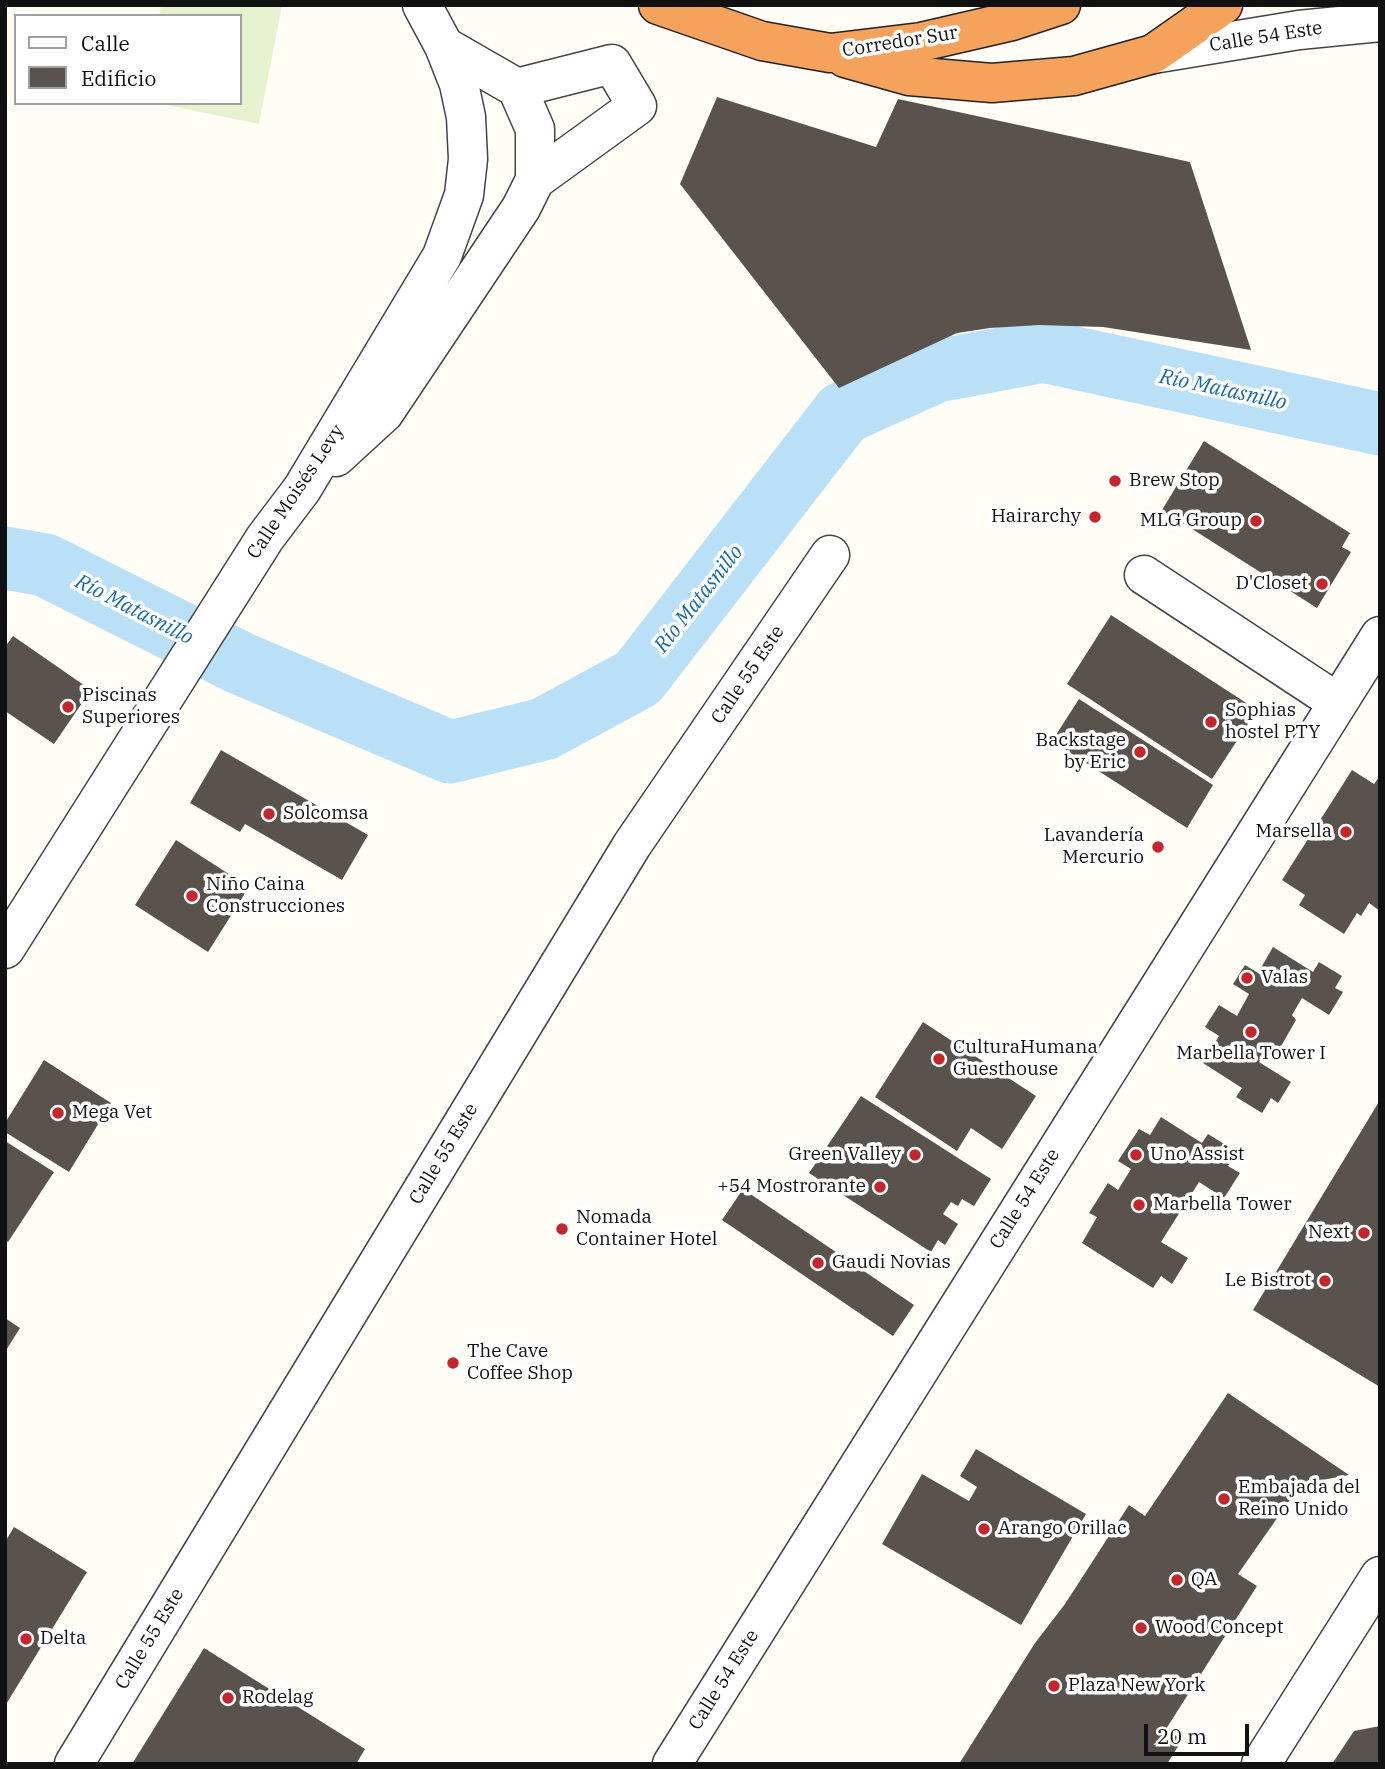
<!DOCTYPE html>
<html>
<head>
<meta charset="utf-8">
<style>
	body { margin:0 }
	#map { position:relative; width:1385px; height:1769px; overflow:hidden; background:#fffdf5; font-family:"IBM Plex Serif",serif }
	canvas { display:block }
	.frame { position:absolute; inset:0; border:7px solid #111; pointer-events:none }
	.legend { position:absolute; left:14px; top:14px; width:228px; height:91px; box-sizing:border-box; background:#fff; border:2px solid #a0a0a0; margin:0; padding:9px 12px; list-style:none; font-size:21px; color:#111 }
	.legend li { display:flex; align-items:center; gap:14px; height:35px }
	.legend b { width:35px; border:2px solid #a0a0a0 }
	.scale { position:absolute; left:1144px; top:1724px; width:105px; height:32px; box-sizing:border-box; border:4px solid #111; border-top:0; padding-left:9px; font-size:21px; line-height:24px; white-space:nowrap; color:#111; -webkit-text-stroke:5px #fff; paint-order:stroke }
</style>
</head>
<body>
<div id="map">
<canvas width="1385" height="1769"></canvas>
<div class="frame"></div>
<ul class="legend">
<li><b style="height:9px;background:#fff"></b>Calle</li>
<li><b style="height:19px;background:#5a524d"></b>Edificio</li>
</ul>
<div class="scale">20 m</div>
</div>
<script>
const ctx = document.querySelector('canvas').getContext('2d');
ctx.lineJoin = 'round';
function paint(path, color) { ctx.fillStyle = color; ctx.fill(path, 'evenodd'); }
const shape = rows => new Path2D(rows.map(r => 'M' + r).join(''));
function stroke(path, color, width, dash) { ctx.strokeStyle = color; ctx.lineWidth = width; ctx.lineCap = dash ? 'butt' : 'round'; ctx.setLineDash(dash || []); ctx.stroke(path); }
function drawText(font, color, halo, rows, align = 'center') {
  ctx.font = font + ' "IBM Plex Serif",serif'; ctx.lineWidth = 7; ctx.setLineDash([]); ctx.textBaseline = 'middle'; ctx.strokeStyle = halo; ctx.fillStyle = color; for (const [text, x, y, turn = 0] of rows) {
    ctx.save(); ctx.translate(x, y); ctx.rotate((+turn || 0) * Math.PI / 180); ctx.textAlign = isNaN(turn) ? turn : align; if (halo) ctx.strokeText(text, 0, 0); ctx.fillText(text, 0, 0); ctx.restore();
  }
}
paint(shape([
	[161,5,282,5,259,124,156,103,240,103,240,16,159,16]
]), '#e6f2cf');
stroke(shape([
	[5,558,45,565,240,663,450,752,544,729,638,678,843,413,937,371,1043,351,1380,424]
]), '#b9e0f7', 63);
paint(shape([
	[717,97,876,147,898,99,1190,162,1251,350,1103,327,1039,325,990,328,957,333,839,388,680,184],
	[1204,441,1350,533,1342,547,1351,552,1317,608,1162,510],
	[1111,615,1257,710,1212,779,1067,684],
	[13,636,91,690,54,744,5,711,5,647],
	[1079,699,1213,785,1187,828,1052,741],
	[221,750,368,835,342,880,245,824,240,832,190,803],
	[1352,770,1374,784,1380,776,1380,911,1369,903,1361,916,1357,913,1344,934,1299,905,1305,895,1282,880],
	[176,840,249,887,208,952,135,905],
	[1273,947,1313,972,1319,962,1342,976,1335,988,1343,992,1329,1015,1302,998,1292,1015,1296,1020,1280,1048,1271,1043,1259,1062,1291,1082,1278,1103,1271,1098,1262,1113,1236,1097,1242,1088,1203,1063,1219,1036,1205,1027,1219,1005,1237,1016,1249,994,1233,984,1245,965,1258,973],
	[923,1022,1036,1096,1002,1149,971,1128,957,1151,875,1097],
	[44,1060,111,1103,69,1172,5,1132,5,1123],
	[861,1096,991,1179,974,1206,962,1199,958,1206,951,1202,943,1214,958,1224,945,1245,938,1240,931,1252,809,1173],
	[1380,1100,1380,1387,1253,1310],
	[1161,1117,1202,1143,1208,1134,1237,1152,1228,1166,1240,1173,1224,1198,1199,1182,1161,1242,1188,1258,1172,1284,1161,1276,1153,1288,1082,1243,1097,1217,1089,1213,1108,1183,1118,1190,1131,1169,1118,1161,1139,1129,1150,1135],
	[5,1141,54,1172,8,1242,5,1240],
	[743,1189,914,1305,893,1336,722,1220],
	[5,1318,20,1328,5,1352],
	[1228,1393,1349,1475,1301,1484,1238,1574,1257,1586,1166,1729,1182,1740,1167,1764,959,1764,1035,1643,1065,1604,1129,1505,1145,1516],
	[976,1449,1086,1514,1021,1625,882,1544,922,1474,969,1501,977,1487,960,1476],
	[14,1527,87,1572,5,1706,5,1542],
	[204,1648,365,1749,356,1764,132,1764],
	[1380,1726,1380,1764,1332,1764,1354,1731]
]), '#5a524d');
const minor = shape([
	[1153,54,1299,30,1380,22],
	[517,88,612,64,637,106,535,180],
	[336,457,384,413,521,208,535,180,535,129,517,88,444,46],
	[1144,575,1337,702],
	[5,949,265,538,302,489,442,256,464,195,468,159,466,117,459,84,444,46,422,5],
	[74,1764,632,845,830,555],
	[672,1764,1380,636],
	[1261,1764,1380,1576]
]);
const highway = shape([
	[658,5,762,41,830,53,921,42,1012,21,1061,5],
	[845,58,909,76,992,83,1074,76,1153,54,1223,5]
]);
stroke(minor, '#444', 41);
stroke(highway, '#222', 41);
stroke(minor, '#fff', 38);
stroke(highway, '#f5a25d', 38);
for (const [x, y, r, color] of [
	[1115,481,7,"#c4262e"],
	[1095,517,7,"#c4262e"],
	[1256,521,7,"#c4262e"],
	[1322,584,7,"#c4262e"],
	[68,707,7,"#c4262e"],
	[1211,722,7,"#c4262e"],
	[1140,752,7,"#c4262e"],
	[269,814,7,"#c4262e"],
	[1346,832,7,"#c4262e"],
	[1158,847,7,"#c4262e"],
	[192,896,7,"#c4262e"],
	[1247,978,7,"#c4262e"],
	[1251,1032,7,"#c4262e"],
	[939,1059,7,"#c4262e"],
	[58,1113,7,"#c4262e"],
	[915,1155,7,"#c4262e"],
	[1136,1155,7,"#c4262e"],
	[880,1187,7,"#c4262e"],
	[1139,1205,7,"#c4262e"],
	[562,1229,7,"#c4262e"],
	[1364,1233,7,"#c4262e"],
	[818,1263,7,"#c4262e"],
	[1325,1281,7,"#c4262e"],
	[453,1363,7,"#c4262e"],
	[1224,1499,7,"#c4262e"],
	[984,1529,7,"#c4262e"],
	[1177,1580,7,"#c4262e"],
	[1141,1628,7,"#c4262e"],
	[26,1639,7,"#c4262e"],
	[1054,1686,7,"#c4262e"],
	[228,1698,7,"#c4262e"]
]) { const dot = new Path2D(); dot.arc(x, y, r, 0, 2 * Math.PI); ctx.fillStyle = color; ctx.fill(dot); stroke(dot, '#fff', 2.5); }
drawText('19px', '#111', '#fff', [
	["Calle 54 Este",1266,37,-9],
	["Corredor Sur",900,42,-9],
	["Calle Moisés Levy",296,492,-56],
	["Calle 55 Este",748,675,-56],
	["Calle 55 Este",444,1154,-59],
	["Calle 54 Este",1025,1199,-58],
	["Calle 55 Este",150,1639,-59],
	["Calle 54 Este",724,1680,-58]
]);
drawText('19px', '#111', '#fff', [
	["Brew Stop",1129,481],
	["Hairarchy",1081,517,"right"],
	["MLG Group",1242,521,"right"],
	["D'Closet",1308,584,"right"],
	["Piscinas",82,696],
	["Superiores",82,718],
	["Sophias",1225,711],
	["hostel PTY",1225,733],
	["Backstage",1126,741,"right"],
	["by Eric",1126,763,"right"],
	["Solcomsa",283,814],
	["Marsella",1332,832,"right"],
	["Lavandería",1144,836,"right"],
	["Mercurio",1144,858,"right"],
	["Niño Caina",206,885],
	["Construcciones",206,907],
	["Valas",1261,978],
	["CulturaHumana",953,1048],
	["Guesthouse",953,1070],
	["Marbella Tower I",1251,1054,"center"],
	["Mega Vet",72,1113],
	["Green Valley",901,1155,"right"],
	["Uno Assist",1150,1155],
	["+54 Mostrorante",866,1187,"right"],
	["Marbella Tower",1153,1205],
	["Nomada",576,1218],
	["Container Hotel",576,1240],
	["Next",1350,1233,"right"],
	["Gaudi Novias",832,1263],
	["Le Bistrot",1311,1281,"right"],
	["The Cave",467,1352],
	["Coffee Shop",467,1374],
	["Embajada del",1238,1488],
	["Reino Unido",1238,1510],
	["Arango Orillac",998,1529],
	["QA",1191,1580],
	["Wood Concept",1155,1628],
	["Delta",40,1639],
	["Plaza New York",1068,1686],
	["Rodelag",242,1698]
], 'left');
drawText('italic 21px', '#1768a6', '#fff', [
	["Río Matasnillo",1223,390,12],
	["Río Matasnillo",699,599,-52],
	["Río Matasnillo",134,610,27]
]);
</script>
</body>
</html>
